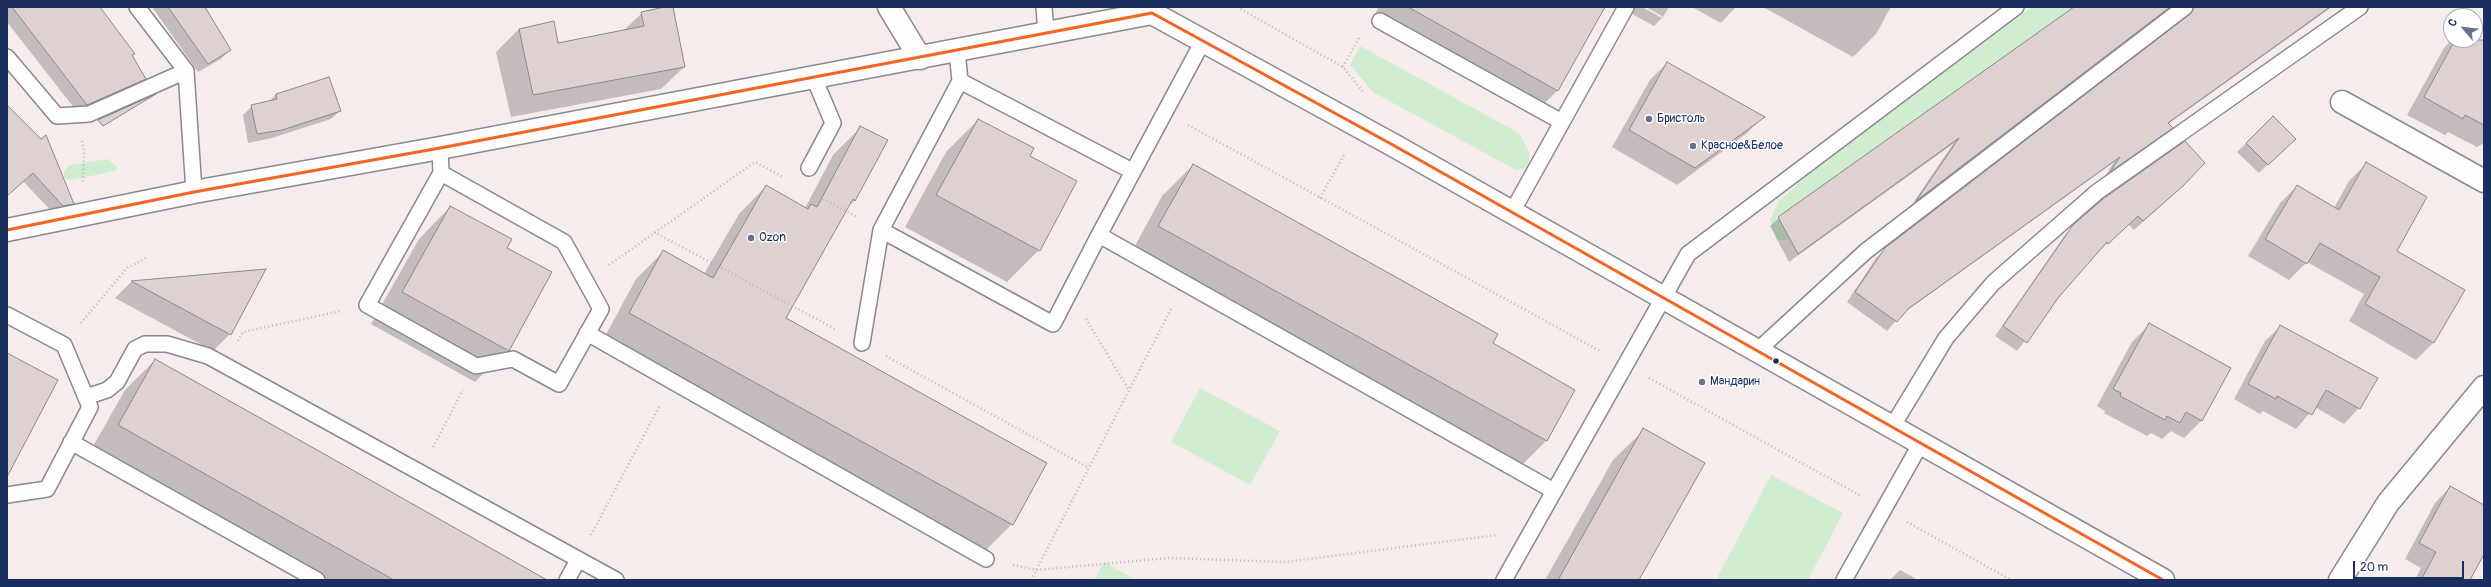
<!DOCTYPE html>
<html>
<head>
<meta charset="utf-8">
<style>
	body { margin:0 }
	#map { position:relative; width:2491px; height:587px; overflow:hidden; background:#f6eceb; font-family:Pangolin,sans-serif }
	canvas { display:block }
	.frame { position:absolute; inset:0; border:8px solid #1b2f5e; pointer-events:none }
	.north { position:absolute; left:2443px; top:8px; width:40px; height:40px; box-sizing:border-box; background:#fff; border:1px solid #a4acbf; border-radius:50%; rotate:298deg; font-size:11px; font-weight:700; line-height:16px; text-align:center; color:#1b2f5e }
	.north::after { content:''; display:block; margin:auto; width:14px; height:18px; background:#68718f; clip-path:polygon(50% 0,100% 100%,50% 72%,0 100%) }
	.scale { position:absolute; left:2353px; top:561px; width:111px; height:18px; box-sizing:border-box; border:2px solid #1b2f5e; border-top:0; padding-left:5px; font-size:12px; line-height:14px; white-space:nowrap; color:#1b2f5e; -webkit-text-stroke:3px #fff; paint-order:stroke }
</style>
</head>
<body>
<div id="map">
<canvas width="2491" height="587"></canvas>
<div class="frame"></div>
<div class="north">С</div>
<div class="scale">20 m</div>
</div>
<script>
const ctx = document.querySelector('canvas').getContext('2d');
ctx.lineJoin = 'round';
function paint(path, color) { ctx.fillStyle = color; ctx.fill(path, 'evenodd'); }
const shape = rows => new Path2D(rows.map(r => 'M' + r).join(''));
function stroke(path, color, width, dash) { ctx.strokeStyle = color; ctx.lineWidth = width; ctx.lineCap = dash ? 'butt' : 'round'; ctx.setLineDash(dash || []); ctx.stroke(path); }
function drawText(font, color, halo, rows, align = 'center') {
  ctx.font = font + ' Pangolin,sans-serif'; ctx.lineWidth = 3; ctx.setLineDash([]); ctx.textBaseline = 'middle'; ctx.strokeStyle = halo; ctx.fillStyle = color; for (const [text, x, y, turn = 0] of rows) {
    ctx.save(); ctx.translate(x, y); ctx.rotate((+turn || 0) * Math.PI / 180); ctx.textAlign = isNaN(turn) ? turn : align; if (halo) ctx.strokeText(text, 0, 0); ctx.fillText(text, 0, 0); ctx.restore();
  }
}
paint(shape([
	[2032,7,2120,7,1808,236,1777,241,1770,220,1779,201,1814,169],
	[1360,46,1519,133,1529,152,1529,162,1525,168,1516,170,1373,92,1350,65],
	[108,159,117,167,115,171,71,180,64,178,64,171,70,165],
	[1200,388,1280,431,1250,485,1171,442],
	[1771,475,1843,513,1808,580,1716,580],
	[1104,562,1136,580,1094,580]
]), '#d0eecf');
paint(shape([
	[7,7,94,7,131,55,145,79,136,87,78,113,7,22],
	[152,7,205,7,230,50,221,59,198,72],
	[672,7,684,67,661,89,511,117,496,52,519,29,553,22,558,44,623,31,642,13],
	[1379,7,1604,7,1557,91,1534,114,1371,21],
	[1619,7,1642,7,1662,18,1662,16,1646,7,1669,7,1663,17,1654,26],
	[1692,7,1736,7,1721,23],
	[1763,7,1891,7,1876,34,1853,57],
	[2076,7,2174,7,1911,206,1953,144,1789,262,1770,226,1779,218],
	[2176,7,2332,7,2168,124,2171,128,2162,137,2104,178,2114,162,1902,314,1887,331,1847,302,1876,258,1886,248,2183,21,2185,16],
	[2475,39,2484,44,2484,143,2477,147,2448,132,2445,135,2407,115,2444,48,2451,40],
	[1667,63,1763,117,1746,134,1677,185,1612,147,1650,80],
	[276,94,340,111,331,119,272,138,248,143,243,115,252,106,269,102],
	[7,106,41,141,73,203,64,212,54,214,23,181,7,196],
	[2273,117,2294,139,2259,173,2237,152],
	[978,120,1029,156,1039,250,1007,282,905,227,946,152],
	[861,127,855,200,847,208,785,319,1012,524,984,552,603,340,636,279,663,252,704,274,739,214,766,186,805,208,833,155],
	[2366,164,2395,251,2433,343,2416,360,2349,321,2364,294,2307,262,2289,280,2248,256,2280,203,2297,186,2334,208,2349,181],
	[1193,165,1492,344,1574,390,1546,441,1516,471,1129,257,1162,196],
	[2183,186,2134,230,2128,224,2098,252,2097,251,2082,267,2017,351,1995,336,2065,235,2074,225],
	[450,207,506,248,551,273,507,350,475,382,371,324,419,239],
	[264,270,230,334,213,351,115,298,131,282],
	[2149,325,2230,368,2201,421,2184,438,2171,431,2162,439,2151,433,2147,436,2104,413,2105,411,2097,406,2132,342],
	[2281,326,2359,408,2344,424,2315,407,2296,429,2263,411,2260,414,2234,399,2265,341],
	[155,360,540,580,310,580,88,455,125,390],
	[1644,430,1638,580,1545,580,1613,460],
	[2450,487,2484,506,2484,552,2468,580,2415,580,2421,568,2405,559,2435,503],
	[1900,570,1918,580,1890,580]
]), '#0003');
const building = shape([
	[12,7,100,7,135,54,132,55,146,79,87,105,12,7],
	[168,7,205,7,231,50,208,64,168,7],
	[665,7,673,7,685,67,533,95,519,29,554,21,558,43,644,26,641,12,665,7],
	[1408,7,1605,7,1558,91,1408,7],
	[2074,7,2170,7,1916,201,1959,138,1798,254,1778,217,2074,7],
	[2194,7,2330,7,2168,123,2173,128,2110,172,2120,157,1908,309,1897,322,1855,292,1885,248,2190,14,2194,7],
	[2455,40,2484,40,2484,125,2465,115,2463,119,2424,97,2455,40],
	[1667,62,1765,117,1695,168,1629,130,1667,62],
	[329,77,341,111,282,130,257,134,251,105,277,99,276,94,329,77],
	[156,94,103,126,98,120,156,94],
	[7,105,41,139,46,135,74,204,63,206,33,173,7,196,7,105],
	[2273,116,2296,139,2268,165,2246,143,2273,116],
	[978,119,1034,148,1030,156,1077,181,1040,251,936,195,978,119],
	[860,126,888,140,855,201,853,199,786,318,1047,463,1013,525,629,313,663,250,713,278,766,185,808,209,811,204,817,207,860,126],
	[2185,141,2205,163,2183,186,2143,221,2138,216,2108,244,2107,242,2058,298,2027,343,2003,326,2073,225,2103,199,2185,141],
	[2366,162,2427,197,2397,251,2465,290,2434,343,2365,304,2380,277,2320,243,2307,264,2265,239,2297,185,2339,210,2366,162],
	[1193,164,1498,334,1493,343,1575,390,1547,441,1158,226,1193,164],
	[450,206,512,239,507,248,552,272,509,351,402,292,450,206],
	[266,269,231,335,131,281,266,269],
	[2149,323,2231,368,2202,421,2186,412,2180,423,2167,416,2165,420,2120,396,2121,393,2113,389,2149,323],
	[2280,325,2378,378,2360,409,2326,390,2312,415,2277,396,2276,399,2248,384,2280,325],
	[7,353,58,380,7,477,7,353],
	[155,359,326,455,547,580,394,580,118,425,155,359],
	[1643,428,1705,463,1639,580,1558,580,1643,428],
	[2450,486,2484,505,2484,554,2470,580,2421,580,2436,552,2419,543,2450,486]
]);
paint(building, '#e0d1d1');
stroke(building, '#8a8991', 1);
const service = shape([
	[137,7,186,71,194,192],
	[1044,7,1046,33],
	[1380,21,1562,122],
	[1203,41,1099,235,1554,491],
	[957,51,960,81],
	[7,57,57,116,89,114,186,71],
	[440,148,441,173,367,305,476,366,513,359,559,384,601,309,564,242,441,173],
	[809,168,833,123,814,78],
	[1512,212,1626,7],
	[881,230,1053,324,1099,235],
	[7,315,64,345,90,407,47,489,7,495],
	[587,333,986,559],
	[862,343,881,230,960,81,1132,171],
	[1757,351,1866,251,2185,7],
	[86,397,107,390,117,382,135,349,145,344,167,344,208,356,616,580],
	[1892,427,1946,338,1993,283,2097,192,2360,7],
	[71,442,317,580],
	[567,580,578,560],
	[1504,580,1688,254,2016,7],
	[1844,580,1921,443]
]);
const minor = shape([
	[889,7,920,58],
	[2342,102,2484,181],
	[2340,580,2388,503,2484,387]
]);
const tertiary = shape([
	[7,230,194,192,440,148,1152,13,1393,145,2163,580]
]);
stroke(service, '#8a8991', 18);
stroke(minor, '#8a8991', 25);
stroke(tertiary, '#8a8991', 25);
stroke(shape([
	[1237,7,1343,67,1364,93],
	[1343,67,1359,38],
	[1188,125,1602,352],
	[82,141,84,149,83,184],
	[816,195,857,217],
	[1320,198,1345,153],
	[654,232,837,330],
	[609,265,755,162,783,177],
	[1086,319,1129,390],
	[81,323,127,268,146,258],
	[238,341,243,332,341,311],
	[886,356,1089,468],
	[1649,378,1861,496],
	[433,447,463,390],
	[1907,522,2011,580],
	[591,535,660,405],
	[1013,565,1036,570,1168,558,1285,562,1497,535],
	[1031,580,1172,307]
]), '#b8b9be', 2.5, [1, 3]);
stroke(service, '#fefcfc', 15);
stroke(minor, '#fefcfc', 22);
stroke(tertiary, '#fefcfc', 22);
stroke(shape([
	[7,230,194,192,440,148,1152,13,1393,145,2163,580]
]), '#f26522', 3);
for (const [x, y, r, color] of [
	[1649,119,4,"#68718f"],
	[1693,146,4,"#68718f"],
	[751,238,4,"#68718f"],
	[1776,361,3.5,"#1b2f5e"],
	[1702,382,4,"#68718f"]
]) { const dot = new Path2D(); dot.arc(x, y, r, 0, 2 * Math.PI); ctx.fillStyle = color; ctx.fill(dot); stroke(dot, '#fff', 1.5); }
drawText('12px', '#1b2f5e', '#fff', [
	["Бристоль",1657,119],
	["Красное&Белое",1701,146],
	["Ozon",759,238],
	["Мандарин",1710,382]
], 'left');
</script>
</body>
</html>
